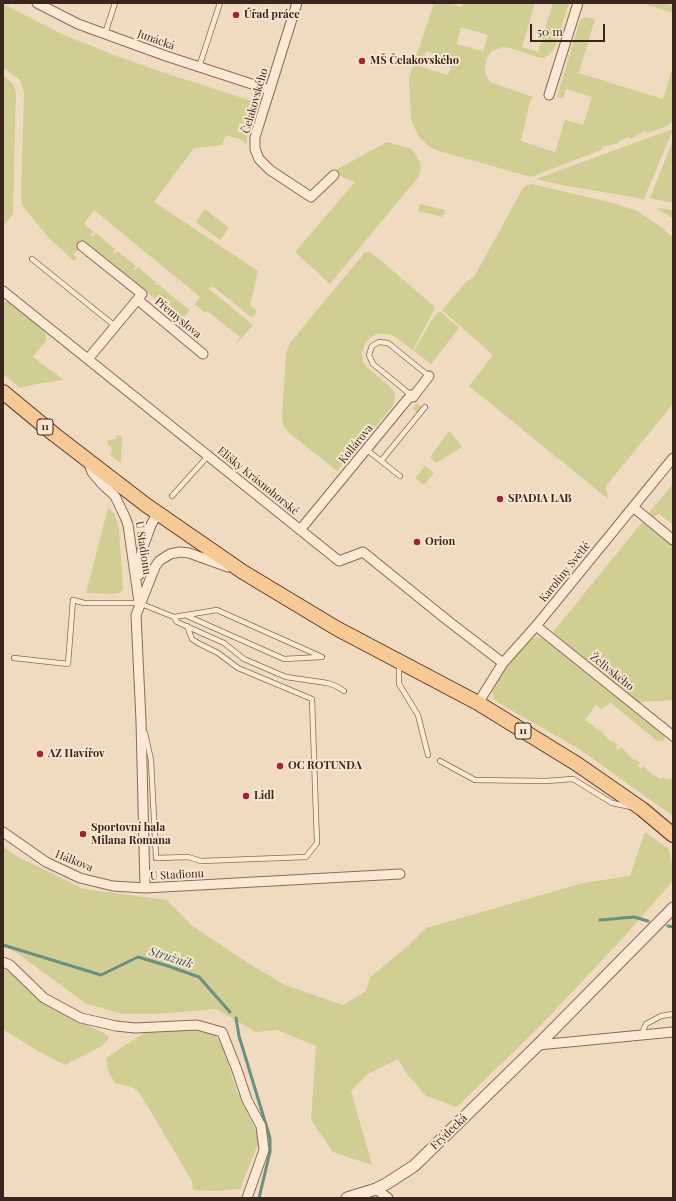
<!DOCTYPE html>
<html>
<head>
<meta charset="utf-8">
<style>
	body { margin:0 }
	#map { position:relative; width:676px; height:1201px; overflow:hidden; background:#f1dbc0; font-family:"Playfair Display",serif }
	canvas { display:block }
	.frame { position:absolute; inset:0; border:4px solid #3a261c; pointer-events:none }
	.scale { position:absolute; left:530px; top:24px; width:75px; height:18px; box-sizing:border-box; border:2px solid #3a261c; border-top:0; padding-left:5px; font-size:12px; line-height:14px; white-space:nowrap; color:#3a261c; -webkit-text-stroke:3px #f8e6d0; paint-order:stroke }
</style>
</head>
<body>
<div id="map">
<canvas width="676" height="1201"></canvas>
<div class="frame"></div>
<div class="scale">50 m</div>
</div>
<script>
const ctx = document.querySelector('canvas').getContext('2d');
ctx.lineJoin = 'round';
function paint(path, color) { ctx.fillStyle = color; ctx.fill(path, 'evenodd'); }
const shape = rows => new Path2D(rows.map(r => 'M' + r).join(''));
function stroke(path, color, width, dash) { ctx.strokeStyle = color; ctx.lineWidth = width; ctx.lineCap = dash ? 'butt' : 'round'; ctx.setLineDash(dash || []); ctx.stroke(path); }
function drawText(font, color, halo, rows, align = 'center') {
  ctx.font = font + ' "Playfair Display",serif'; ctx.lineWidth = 4; ctx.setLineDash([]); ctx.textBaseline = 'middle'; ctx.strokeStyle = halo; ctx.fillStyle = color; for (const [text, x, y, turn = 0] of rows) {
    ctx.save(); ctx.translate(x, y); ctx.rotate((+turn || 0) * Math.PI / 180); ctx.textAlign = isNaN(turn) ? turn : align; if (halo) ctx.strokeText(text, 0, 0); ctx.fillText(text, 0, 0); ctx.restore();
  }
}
paint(shape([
	[434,3,449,3,461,7,463,3,535,3,522,47,538,52,553,3,569,3,555,47,549,55,543,58,538,57,510,48,503,47,492,51,486,59,485,72,490,82,533,97,530,101,521,141,555,152,565,120,583,125,592,97,566,89,563,98,557,97,580,20,586,17,595,19,579,73,663,99,673,66,673,121,667,126,648,133,646,131,636,135,635,137,630,139,629,137,619,141,618,143,602,147,601,150,531,177,439,151,430,147,419,137,413,125,411,118,409,78],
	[461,27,488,35,483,51,457,44],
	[426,51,453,59,448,75,421,67],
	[648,3,663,3,673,6,673,13,648,5],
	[3,4,62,34,111,54,159,71,252,101,255,103,248,132,246,146,244,142,239,139,226,135,222,145,194,148,154,202,258,271,250,305,257,311,253,317,251,317,214,287,208,288,253,325,235,346,240,337,207,311,205,313,195,304,200,297,94,210,84,224,94,232,91,235,93,237,96,233,115,249,113,253,114,254,117,251,136,266,134,268,135,270,138,267,156,282,155,284,157,285,158,284,179,302,180,302,190,310,178,323,169,316,171,312,85,242,73,255,77,258,74,261,49,238,25,209,22,204,21,194,24,93,20,80,3,68],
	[3,75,13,84,16,93,13,214,3,227],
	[673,129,644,199,562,185,536,179],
	[673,140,673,203,650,198],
	[387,142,411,149,415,153,420,163,421,168,419,176,330,284,295,252,355,182,344,178,334,171],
	[532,184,613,203,637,211,661,227,673,237,673,404,606,486,608,499,469,386,493,355,442,310,466,282,474,277,523,188,527,185],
	[420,204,445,210,443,217,418,211],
	[656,208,673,210,673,219,672,218],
	[205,209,229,228,220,240,196,222],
	[365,252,369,252,373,254,435,307,434,310,413,350,394,336,388,334,376,334,369,339,365,344,362,353,363,362,366,366,392,389,395,393,395,398,392,407,351,456,350,455,337,471,288,432,284,427,282,419,286,353,290,343],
	[3,301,5,303,7,301,44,331,46,336,46,341,33,357,64,380,36,384,20,388,3,374],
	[438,312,441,312,459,328,431,364,414,351,430,323],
	[417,403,423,408,380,460,380,457,417,413,413,408],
	[449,431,462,447,436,463,430,457],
	[117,435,122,437,121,463,110,455,112,451,111,447,108,445,107,440,116,439],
	[425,466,434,473,424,485,415,478],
	[673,484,673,525,660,514,650,518,647,515],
	[108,508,115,514,119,529,123,589,120,593,111,594,86,593],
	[643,521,673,544,673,700,638,702,553,632],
	[536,637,549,640,665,736,664,740,662,741,656,740,611,703,601,709,596,705,585,720,594,726,595,726,595,728,597,730,598,729,604,734,604,735,612,742,613,741,618,745,616,748,618,750,621,747,634,760,635,759,640,763,638,766,641,768,643,766,653,775,654,774,658,778,669,779,670,778,673,778,673,816,579,749,497,702,494,699,492,689,494,681,525,643,529,640],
	[645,832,669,849,673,868,673,881,621,940,541,1025,457,1107,426,1096,407,1074,398,1059,368,1074,351,1091,372,1165,333,1152,311,1120,316,1046,277,1030,256,1032,216,1009,156,1014,122,1014,85,1003,17,953,3,945,3,847,18,857,84,889,167,900,191,925,248,963,285,985,343,1005,366,991,370,977,409,945,426,928,583,883,630,876],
	[3,967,69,1016,106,1034,109,1037,108,1040,102,1046,65,1065,38,1051,7,1032,3,1029],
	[177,1029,200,1029,211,1032,221,1041,226,1056,237,1092,257,1132,258,1144,240,1189,215,1191,193,1190,192,1181,139,1092,132,1087,115,1083,108,1071,106,1058,144,1033]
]), '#d0ce93');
stroke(shape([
	[600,920,634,917,648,921],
	[668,926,673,927],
	[3,945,101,975,138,957,168,966,199,977,230,1012],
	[236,1018,239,1036,270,1138,270,1152,259,1198]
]), '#699181', 3);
const service = shape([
	[105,34,115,3],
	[199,67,220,3],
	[32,259,115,326],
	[411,395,373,364,369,355,372,346,379,342,388,343,429,376],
	[367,450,400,476],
	[381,461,425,407],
	[172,496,208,456],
	[185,615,284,659,321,657],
	[174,617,177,622,224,643,244,659,286,677,327,683,336,686,344,691],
	[14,658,68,664,73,600,84,603,139,603,174,617,217,610,322,657],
	[399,665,399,684,418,715,428,755],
	[145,733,151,760,156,858,188,857,201,861,306,857,317,843,312,699,238,668,218,653,198,643,192,639,187,626],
	[440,761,475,780,546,781,573,779,612,803,631,807],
	[641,1035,646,1024,661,1016,673,1014]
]);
const minor = shape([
	[37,3,78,24,166,56,270,90],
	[297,3,255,137,255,149,259,159,270,170,311,197,334,175],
	[549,95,578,3],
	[82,246,142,294,88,359],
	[3,291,339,561,363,552,447,620,503,663],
	[138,300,203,354],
	[89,464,92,472,102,484,115,496,125,517,128,525,139,602],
	[633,507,673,540],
	[300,530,411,395,413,397,429,376],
	[139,575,142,550,151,525,157,514],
	[536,626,673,736],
	[478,703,503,663,536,626,673,458],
	[3,832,46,862,80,878,113,886,145,888,400,874],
	[145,888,141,721,136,615,155,567,159,561,170,554,180,552,189,553,228,567],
	[3,962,10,965,44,998,81,1018,116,1026,135,1028,197,1025,222,1032,237,1070,247,1100,261,1126,264,1150,247,1198],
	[538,1045,673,1032],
	[376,1189,388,1198]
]);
const tertiary = shape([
	[347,1198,376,1189,386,1184,414,1166,538,1045,673,908]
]);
const primary = shape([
	[3,392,55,435,146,505,243,572,336,628,478,703,577,764,642,809,673,835]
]);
stroke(service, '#8b6a56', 6);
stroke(minor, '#8b6a56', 11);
stroke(tertiary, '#8b6a56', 13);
stroke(primary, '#59392b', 16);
stroke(service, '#fbe9d4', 4.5);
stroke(minor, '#fbe9d4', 9);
stroke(tertiary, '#fbe9d4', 11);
stroke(primary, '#f7c994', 14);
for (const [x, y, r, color] of [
	[236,15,4,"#9f2236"],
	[362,61,4,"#9f2236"],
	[500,499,4,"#9f2236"],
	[417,542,4,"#9f2236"],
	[40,754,4,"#9f2236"],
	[280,766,4,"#9f2236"],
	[246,796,4,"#9f2236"],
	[83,834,4,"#9f2236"]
]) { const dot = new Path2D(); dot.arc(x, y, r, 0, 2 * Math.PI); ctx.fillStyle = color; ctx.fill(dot); stroke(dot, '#f8e6d0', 1.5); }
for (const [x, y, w] of [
	[45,427,16],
	[523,731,16]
]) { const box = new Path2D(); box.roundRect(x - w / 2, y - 8, w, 16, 3); ctx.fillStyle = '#f8e6d0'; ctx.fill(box); stroke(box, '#3a261c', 1); }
drawText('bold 10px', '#3a261c', null, [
	["11",45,427],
	["11",523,731]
]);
drawText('bold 11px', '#3a261c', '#f8e6d0', [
	["Úřad práce",244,15],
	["MŠ Čelakovského",370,61],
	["SPADIA LAB",508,499],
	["Orion",425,542],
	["AZ Havířov",48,754],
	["OC ROTUNDA",288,766],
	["Lidl",254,796],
	["Sportovní hala",91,828],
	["Milana Romana",91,841]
], 'left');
drawText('11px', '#3a261c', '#f8e6d0', [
	["Junácká",156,40,20],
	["Čelakovského",255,101,-74],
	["Přemyslova",178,318,40],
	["Kollárova",356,444,-51],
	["Elišky Krásnohorské",258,481,39],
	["U Stadionu",143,548,81],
	["Karolíny Světlé",565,572,-51],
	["Želivského",612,672,39],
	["Hálkova",74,861,22],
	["U Stadionu",177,875,-3],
	["Frýdecká",449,1132,-44]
]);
drawText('italic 12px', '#2a5b50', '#f8e6d0', [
	["Stružník",171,958,18]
]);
</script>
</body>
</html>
